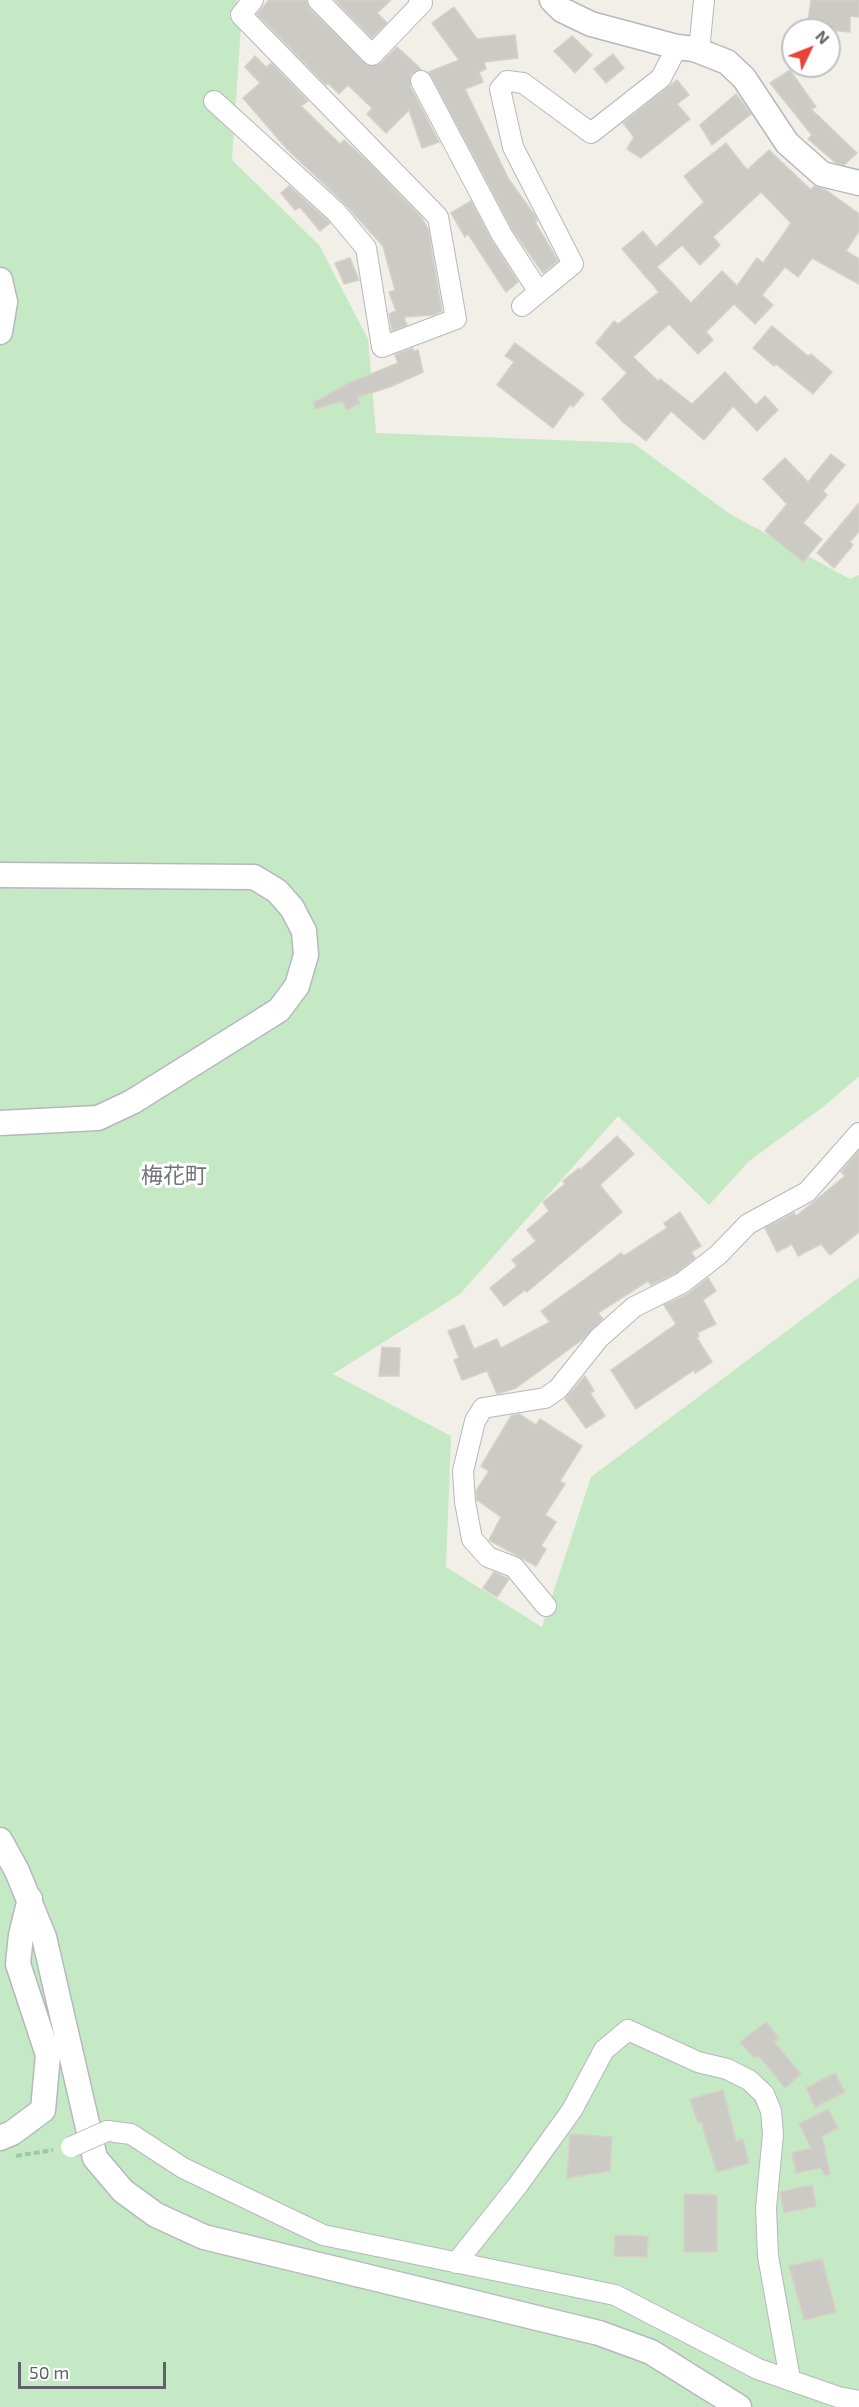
<!DOCTYPE html>
<html>
<head>
<meta charset="utf-8">
<style>
	body { margin:0 }
	#map { position:relative; width:859px; height:2407px; overflow:hidden; background:#f1efe8; font-family:"Exo 2",sans-serif }
	canvas { display:block }
	.north { position:absolute; left:781px; top:18px; width:60px; height:60px; box-sizing:border-box; background:#fff; border:2px solid #bfc1c3; border-radius:50%; rotate:47deg; font-size:16px; font-weight:700; line-height:24px; text-align:center; color:#5f6368 }
	.north::after { content:''; display:block; margin:auto; width:21px; height:27px; background:#ea4335; clip-path:polygon(50% 0,100% 100%,50% 72%,0 100%) }
	.scale { position:absolute; left:18px; top:2362px; width:148px; height:27px; box-sizing:border-box; border:3px solid #5f6368; border-top:0; padding-left:8px; font-size:18px; line-height:21px; white-space:nowrap; color:#5f6368; -webkit-text-stroke:4px #fff; paint-order:stroke }
</style>
</head>
<body>
<div id="map">
<canvas width="859" height="2407"></canvas>
<div class="north">N</div>
<div class="scale">50 m</div>
</div>
<script>
const ctx = document.querySelector('canvas').getContext('2d');
ctx.lineJoin = 'round';
function paint(path, color) { ctx.fillStyle = color; ctx.fill(path, 'evenodd'); }
const shape = rows => new Path2D(rows.map(r => 'M' + r).join(''));
function stroke(path, color, width, dash) { ctx.strokeStyle = color; ctx.lineWidth = width; ctx.lineCap = dash ? 'butt' : 'round'; ctx.setLineDash(dash || []); ctx.stroke(path); }
function drawText(font, color, halo, rows, align = 'center') {
  ctx.font = font + ' "Exo 2","Noto Sans JP",sans-serif'; ctx.lineWidth = 6; ctx.setLineDash([]); ctx.textBaseline = 'middle'; ctx.strokeStyle = halo; ctx.fillStyle = color; for (const [text, x, y, turn = 0] of rows) {
    ctx.save(); ctx.translate(x, y); ctx.rotate((+turn || 0) * Math.PI / 180); ctx.textAlign = isNaN(turn) ? turn : align; if (halo) ctx.strokeText(text, 0, 0); ctx.fillText(text, 0, 0); ctx.restore();
  }
}
paint(shape([
	[0,0,236,0,242,10,232,160,319,245,368,339,376,433,633,443,730,514,850,579,859,575,859,1076,823,1107,749,1161,709,1205,618,1116,460,1294,333,1374,451,1436,446,1567,542,1627,591,1477,859,1277,859,2407,0,2407]
]), '#c5e8c5');
const building = shape([
	[269,0,306,0,309,8,368,66,380,64,397,47,421,69,411,74,410,86,439,142,422,148,409,110,386,133,367,114,372,108,348,85,339,94,328,83,326,85,257,14,269,0],
	[335,0,391,0,377,13,387,23,372,38,335,0],
	[811,0,859,0,859,17,850,16,850,32,807,28,811,0],
	[454,7,477,39,515,35,518,58,484,62,486,69,479,72,483,82,465,89,508,178,535,216,537,220,535,222,558,261,543,273,512,229,429,72,459,60,432,23,454,7],
	[572,36,592,55,575,73,554,51,572,36],
	[613,54,624,68,606,83,594,69,613,54],
	[255,56,266,67,271,63,308,101,301,106,340,144,344,140,366,160,422,218,428,229,442,311,433,315,404,317,407,325,392,331,389,314,396,311,389,292,395,290,383,246,344,203,287,149,243,98,260,83,245,67,255,56],
	[790,70,816,107,811,109,857,153,844,165,836,163,808,139,812,135,770,83,790,70],
	[677,80,689,95,677,104,690,119,641,158,627,149,634,137,623,123,677,80],
	[736,94,751,114,712,145,700,125,736,94],
	[726,143,747,170,769,150,811,190,814,186,826,190,859,214,859,231,846,251,859,259,859,284,812,258,798,277,785,267,762,295,773,305,755,324,734,304,706,332,713,340,698,354,669,324,633,357,658,381,660,379,692,404,725,372,756,405,765,396,778,410,757,431,733,406,704,440,671,411,646,441,624,423,602,399,627,373,596,343,614,321,618,324,659,292,622,249,643,231,656,247,704,202,684,176,726,143],
	[761,192,791,223,785,232,763,263,757,258,737,286,722,271,691,303,657,267,682,245,700,265,720,245,713,237,761,192],
	[289,186,327,220,330,223,320,231,300,207,295,210,281,193,289,186],
	[471,201,492,241,518,282,506,292,468,234,465,237,451,213,471,201],
	[350,258,359,280,344,284,335,263,350,258],
	[772,326,808,356,811,354,832,372,813,394,776,364,774,366,753,348,772,326],
	[515,343,584,394,573,407,570,405,553,428,497,385,514,362,505,356,515,343],
	[413,348,413,351,418,350,423,372,390,387,357,397,360,403,347,410,342,401,316,409,313,403,349,383,398,363,395,355,413,348],
	[831,454,845,465,823,491,827,495,803,523,822,539,803,562,765,531,787,504,763,479,785,458,808,482,831,454],
	[859,503,859,531,850,542,853,545,834,568,817,553,859,503],
	[617,1136,634,1154,600,1185,622,1212,527,1292,525,1290,504,1306,490,1288,517,1266,512,1260,536,1241,527,1230,549,1211,543,1202,565,1184,563,1181,579,1168,580,1170,617,1136],
	[859,1151,859,1232,830,1255,821,1244,798,1256,792,1244,777,1252,765,1228,794,1213,796,1216,816,1200,845,1176,841,1172,859,1151],
	[680,1212,701,1246,691,1252,695,1258,676,1273,651,1285,648,1281,598,1313,603,1319,583,1339,516,1388,497,1394,487,1371,462,1380,454,1360,459,1358,448,1331,464,1325,474,1349,497,1339,501,1348,550,1322,541,1311,621,1253,624,1256,667,1228,664,1223,680,1212],
	[708,1278,716,1291,703,1300,716,1324,697,1333,699,1336,697,1338,712,1362,695,1373,694,1370,636,1409,611,1370,676,1324,664,1305,688,1294,708,1278],
	[382,1347,400,1348,399,1376,379,1376,382,1347],
	[585,1376,594,1391,590,1393,605,1416,586,1428,565,1399,585,1376],
	[519,1414,536,1425,540,1419,582,1446,560,1481,565,1484,545,1515,556,1522,541,1546,546,1549,536,1566,489,1540,501,1517,477,1500,476,1491,489,1471,481,1466,511,1416,519,1414],
	[494,1572,509,1579,497,1597,483,1588,494,1572],
	[766,2022,779,2038,774,2042,801,2074,785,2088,758,2055,754,2058,740,2042,766,2022],
	[835,2073,845,2092,815,2107,806,2088,835,2073],
	[723,2090,736,2141,743,2139,749,2163,717,2172,701,2122,698,2123,690,2099,723,2090],
	[828,2109,838,2128,822,2136,830,2174,825,2176,821,2168,796,2173,792,2153,811,2148,799,2124,828,2109],
	[570,2134,612,2137,610,2171,567,2178,570,2134],
	[812,2185,816,2206,784,2213,780,2192,812,2185],
	[684,2194,717,2195,717,2252,684,2252,684,2194],
	[615,2235,648,2236,647,2257,614,2256,615,2235],
	[822,2259,836,2312,804,2320,789,2266,822,2259]
]);
paint(building, '#cccac5');
stroke(building, '#d6d1c6', 1.5);
const minor = shape([
	[318,0,372,55,422,3,419,0],
	[699,51,704,0],
	[421,81,502,235,539,292],
	[214,101,336,212,366,248,382,347,456,319,438,217,241,15,253,0],
	[522,306,573,264,513,147,500,89,507,81,523,83,591,133,661,78,677,47],
	[546,1606,514,1567,488,1557,472,1539,465,1502,463,1471,475,1421,483,1408,545,1398,558,1389,599,1338,634,1307,682,1283,718,1255,748,1224,807,1192,859,1133],
	[107,2131,131,2134,183,2168,323,2235,615,2295,758,2369,838,2397,859,2401],
	[456,2263,518,2185,572,2110,604,2050,628,2030,698,2062,727,2069,749,2080,764,2094,771,2111,773,2134,766,2208,768,2256,790,2379]
]);
const tertiary = shape([
	[552,0,562,10,591,24,677,47,694,49,727,62,744,78,787,143,822,174,859,183],
	[0,280,5,302,0,332],
	[0,875,254,877,277,891,292,908,304,931,306,955,297,986,279,1010,132,1102,98,1118,0,1123],
	[0,1840,17,1871,44,1937,95,2158,123,2191,156,2215,204,2237,599,2333,651,2352,739,2407],
	[0,2138,12,2133,43,2110,48,2055,18,1964,21,1935,30,1899]
]);
stroke(minor, '#b5b8bc', 22);
stroke(tertiary, '#b5b8bc', 27);
stroke(shape([
	[16,2156,53,2150]
]), '#9cc7a9', 4, [6, 3]);
stroke(minor, '#fff', 20);
stroke(tertiary, '#fff', 24);
const minorBridge = shape([
	[71,2147,107,2131]
]);
stroke(minorBridge, '#b5b8bc', 22, []);
stroke(minorBridge, '#fff', 20);
drawText('22px', '#70757a', '#fff', [
	["梅花町",174,1176]
]);
</script>
</body>
</html>
